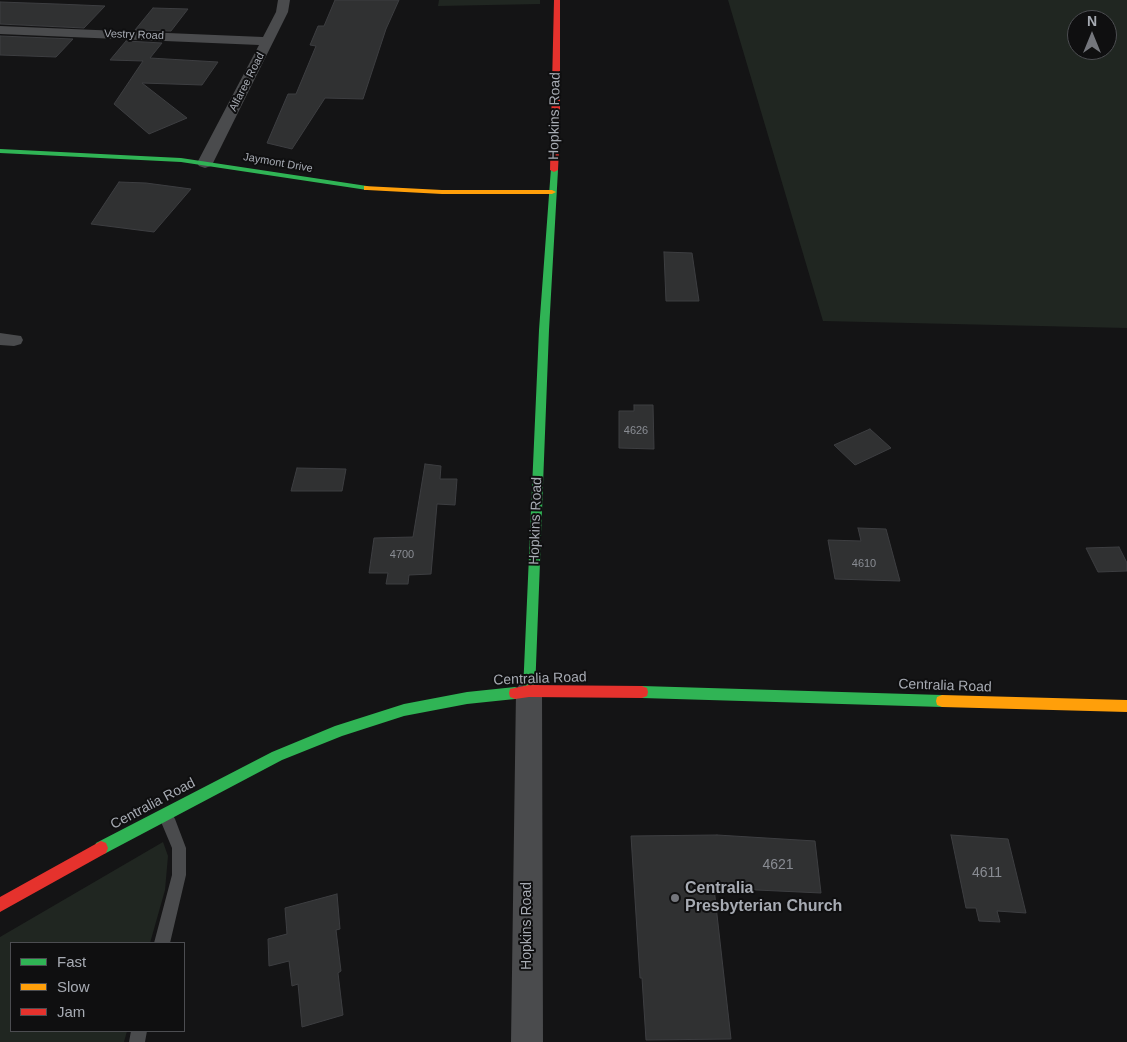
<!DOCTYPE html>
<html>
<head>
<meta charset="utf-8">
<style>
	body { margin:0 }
	#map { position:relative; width:1127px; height:1042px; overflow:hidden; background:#141415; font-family:Arial,sans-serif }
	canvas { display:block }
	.legend { position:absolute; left:10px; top:942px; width:175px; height:90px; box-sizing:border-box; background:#0f0f10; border:1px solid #4c4d51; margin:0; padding:6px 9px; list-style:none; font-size:15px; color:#a7abb3 }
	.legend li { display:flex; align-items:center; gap:10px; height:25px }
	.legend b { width:25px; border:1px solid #4c4d51 }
	.north { position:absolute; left:1067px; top:10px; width:50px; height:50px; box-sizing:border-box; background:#0f0f10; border:1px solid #4c4d51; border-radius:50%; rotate:0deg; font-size:14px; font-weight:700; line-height:20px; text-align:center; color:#a7abb3 }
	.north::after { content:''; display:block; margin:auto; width:18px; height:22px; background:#74767c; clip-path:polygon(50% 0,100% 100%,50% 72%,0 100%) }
</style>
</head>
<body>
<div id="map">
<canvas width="1127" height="1042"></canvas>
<ul class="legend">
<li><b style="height:6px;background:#30b455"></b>Fast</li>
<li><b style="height:6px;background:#ff9f0a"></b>Slow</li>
<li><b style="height:6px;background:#e5322d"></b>Jam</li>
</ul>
<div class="north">N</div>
</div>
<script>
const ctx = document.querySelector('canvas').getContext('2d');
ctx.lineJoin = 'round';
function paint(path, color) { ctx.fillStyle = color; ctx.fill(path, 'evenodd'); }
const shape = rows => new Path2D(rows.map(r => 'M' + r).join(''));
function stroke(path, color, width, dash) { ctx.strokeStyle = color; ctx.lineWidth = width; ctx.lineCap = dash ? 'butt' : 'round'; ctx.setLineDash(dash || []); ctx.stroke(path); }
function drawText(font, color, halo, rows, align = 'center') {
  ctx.font = font + ' Arial,sans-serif'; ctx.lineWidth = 4; ctx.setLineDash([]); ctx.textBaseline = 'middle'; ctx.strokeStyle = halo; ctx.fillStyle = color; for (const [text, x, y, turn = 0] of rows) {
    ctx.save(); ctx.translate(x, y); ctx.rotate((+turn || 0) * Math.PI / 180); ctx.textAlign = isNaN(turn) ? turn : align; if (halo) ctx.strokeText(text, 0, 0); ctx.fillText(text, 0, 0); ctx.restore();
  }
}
paint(shape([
	[439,0,540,0,540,4,438,6],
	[728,0,1127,0,1127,328,823,321],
	[1077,20,1107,20,1107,50,1077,50],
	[163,842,168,856,165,890,150,943,11,943,11,1031,127,1031,124,1042,0,1042,0,937]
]), '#202621');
const building = shape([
	[335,0,399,0,386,29,363,99,325,98,292,149,267,143,288,94,296,94,316,46,310,45,318,26,324,26,335,0],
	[0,2,57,4,105,6,84,28,0,24,0,2],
	[153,8,188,9,171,31,135,30,153,8],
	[0,36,73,39,56,57,0,55,0,36],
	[126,41,162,43,150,58,218,62,202,85,142,83,187,118,149,134,114,104,143,61,110,60,126,41],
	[119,182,146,183,191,189,154,232,91,224,119,182],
	[664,252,692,253,699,301,666,301,664,252],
	[634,405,653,405,654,449,619,448,619,411,634,411,634,405],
	[870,429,891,448,855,465,834,445,870,429],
	[425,464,441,466,440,479,457,479,455,505,437,504,431,574,409,575,408,584,386,584,388,573,369,573,374,538,413,537,425,464],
	[297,468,346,469,342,491,291,491,297,468],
	[858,528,886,529,900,581,835,579,828,540,861,541,858,528],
	[1119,547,1127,563,1127,571,1098,572,1086,548,1119,547],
	[717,835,815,841,821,893,714,888,731,1039,646,1040,642,978,640,978,631,836,717,835],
	[951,835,1008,839,1026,913,997,911,1000,922,979,921,976,908,966,908,951,835],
	[337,894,340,929,336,930,341,971,338,973,343,1015,302,1027,298,984,292,986,289,961,269,966,268,939,287,934,285,908,337,894]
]);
paint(building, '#303132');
stroke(building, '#3d3e41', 1);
paint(shape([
	[166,810,171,812,175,819,186,848,186,875,170,943,154,943,172,875,172,848,159,817,161,812,166,810],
	[131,1031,147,1031,145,1042,129,1042,131,1031]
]), '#4a4b4d');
paint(shape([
	[278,0,290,0,288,12,213,163,211,166,205,168,199,166,197,163,259,45,0,34,0,26,263,37,276,12,278,0],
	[0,333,21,336,23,340,21,344,14,346,0,345,0,333],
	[529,680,538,683,542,691,543,1042,511,1042,516,691,520,683,529,680]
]), '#4a4b4d');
paint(shape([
	[0,149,181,158,367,186,371,188,367,190,181,162,0,153,0,149],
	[551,168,558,170,549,330,535,691,534,695,529,697,524,695,523,691,539,330,551,168],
	[642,686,942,695,947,697,948,701,947,705,942,707,642,698,637,696,636,692,637,688,642,686],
	[515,687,520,689,521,693,520,697,515,699,467,704,404,716,342,736,282,760,106,853,101,855,96,853,94,848,96,843,272,752,335,726,404,704,467,692,515,687]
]), '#30b455');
paint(shape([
	[364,186,442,190,552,190,556,192,552,194,442,194,367,190,364,190,364,186],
	[942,695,1127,700,1127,712,942,707,937,705,936,701,937,697,942,695]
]), '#ff9f0a');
paint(shape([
	[554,0,560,0,560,128,558,170,554,172,550,170,554,0],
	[529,685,642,686,647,688,648,692,647,696,642,698,529,697,515,699,510,697,509,693,510,689,529,685],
	[101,841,106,843,108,848,106,853,0,912,0,897,101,841]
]), '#e5322d');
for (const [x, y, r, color] of [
	[675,898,5,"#74767c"]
]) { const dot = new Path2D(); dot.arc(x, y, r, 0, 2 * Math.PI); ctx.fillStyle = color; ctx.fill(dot); stroke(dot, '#0f0f10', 2); }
drawText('11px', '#a7abb3', '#0f0f10', [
	["Vestry Road",134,35,2],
	["Alfaree Road",247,82,-63],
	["Jaymont Drive",278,163,10]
]);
drawText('11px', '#898c93', null, [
	["4626",636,431],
	["4700",402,555],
	["4610",864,564]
]);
drawText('14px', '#a7abb3', '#0f0f10', [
	["Hopkins Road",555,116,-89],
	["Hopkins Road",536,521,-88],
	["Centralia Road",540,679,-2],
	["Centralia Road",945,686,2],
	["Centralia Road",153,804,-28],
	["Hopkins Road",527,926,-90]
]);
drawText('14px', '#898c93', null, [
	["4621",778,865],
	["4611",987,873]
]);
drawText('bold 16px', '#a7abb3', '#0f0f10', [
	["Centralia",685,889],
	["Presbyterian Church",685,907]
], 'left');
</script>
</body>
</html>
